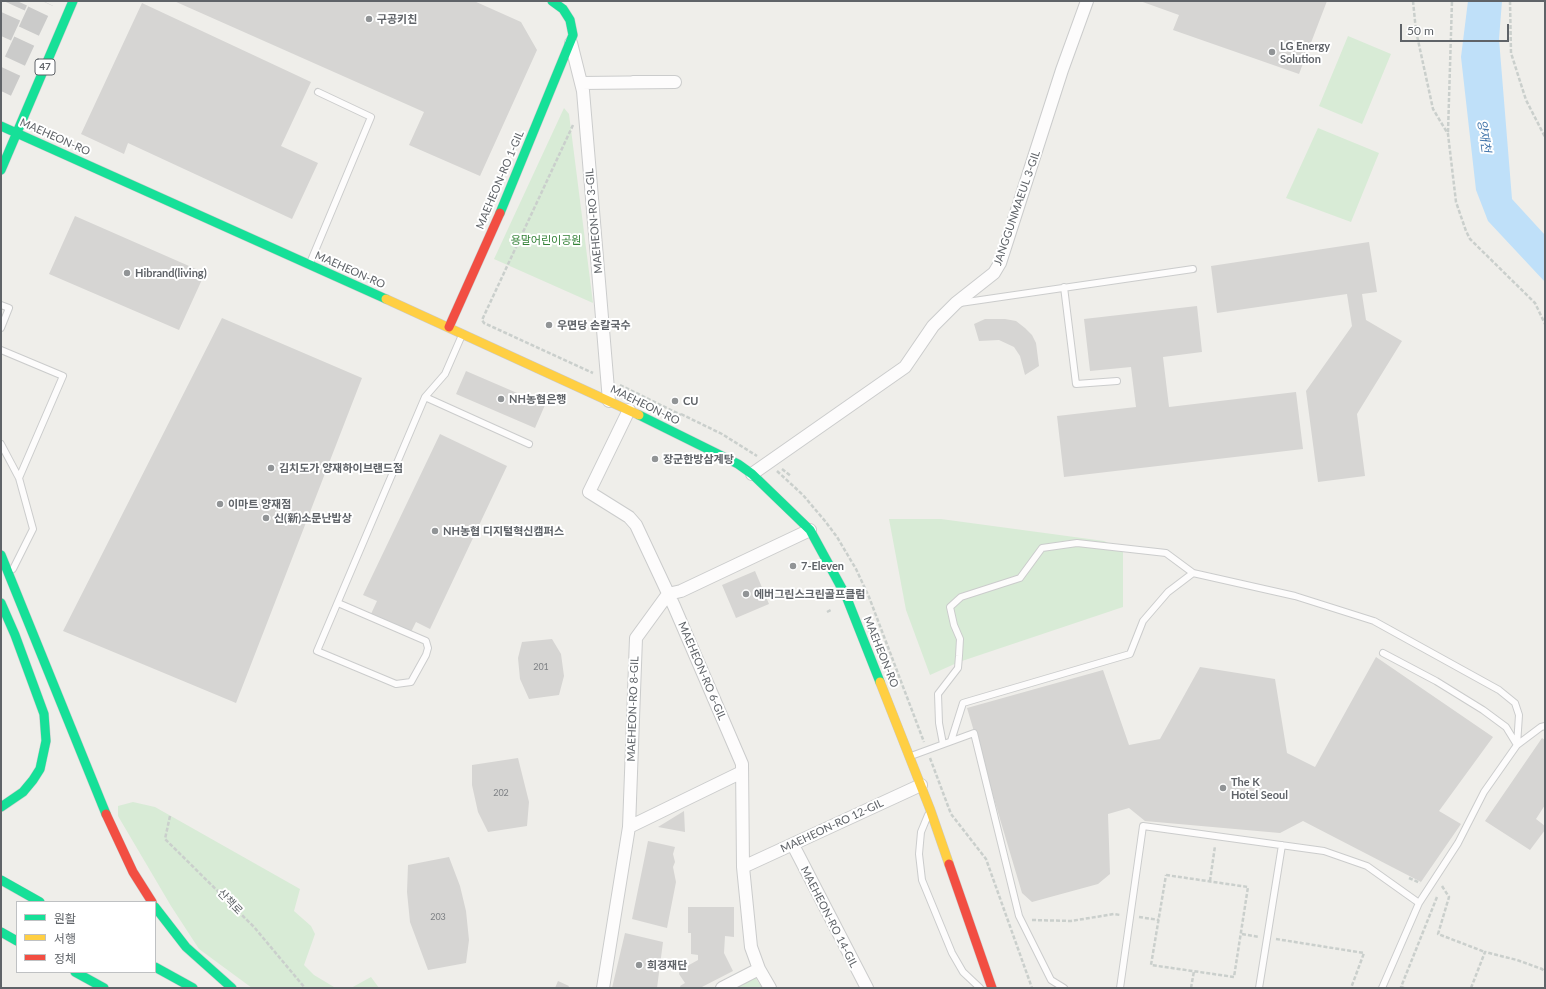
<!DOCTYPE html>
<html>
<head>
<meta charset="utf-8">
<style>
	body { margin:0 }
	#map { position:relative; width:1546px; height:989px; overflow:hidden; background:#efeeea; font-family:Lato,"Noto Sans KR",sans-serif }
	canvas { display:block }
	.frame { position:absolute; inset:0; border:2px solid #5f6368; pointer-events:none }
	.legend { position:absolute; left:16px; top:901px; width:140px; height:72px; box-sizing:border-box; background:#fff; border:1px solid #bfc1c3; margin:0; padding:5px 7px; list-style:none; font-size:12px; color:#5f6368 }
	.legend li { display:flex; align-items:center; gap:8px; height:20px }
	.legend b { width:20px; border:1px solid #bfc1c3 }
	.scale { position:absolute; left:1400px; top:24px; width:109px; height:18px; box-sizing:border-box; border:2px solid #5f6368; border-top:0; padding-left:5px; font-size:12px; line-height:14px; white-space:nowrap; color:#5f6368; -webkit-text-stroke:3px #fff; paint-order:stroke }
</style>
</head>
<body>
<div id="map">
<canvas width="1546" height="989"></canvas>
<div class="frame"></div>
<ul class="legend">
<li><b style="height:5px;background:#16e098"></b>원활</li>
<li><b style="height:5px;background:#ffcf43"></b>서행</li>
<li><b style="height:5px;background:#f24e42"></b>정체</li>
</ul>
<div class="scale">50 m</div>
</div>
<script>
const ctx = document.querySelector('canvas').getContext('2d');
ctx.lineJoin = 'round';
function paint(path, color) { ctx.fillStyle = color; ctx.fill(path, 'evenodd'); }
const shape = rows => new Path2D(rows.map(r => 'M' + r).join(''));
function stroke(path, color, width, dash) { ctx.strokeStyle = color; ctx.lineWidth = width; ctx.lineCap = dash ? 'butt' : 'round'; ctx.setLineDash(dash || []); ctx.stroke(path); }
function drawText(font, color, halo, rows, align = 'center') {
  ctx.font = font + ' Lato,"Noto Sans KR",sans-serif'; ctx.lineWidth = 4; ctx.setLineDash([]); ctx.textBaseline = 'middle'; ctx.strokeStyle = halo; ctx.fillStyle = color; for (const [text, x, y, turn = 0] of rows) {
    ctx.save(); ctx.translate(x, y); ctx.rotate((+turn || 0) * Math.PI / 180); ctx.textAlign = isNaN(turn) ? turn : align; if (halo) ctx.strokeText(text, 0, 0); ctx.fillText(text, 0, 0); ctx.restore();
  }
}
paint(shape([
	[1348,36,1391,54,1362,124,1319,106],
	[564,108,569,114,593,303,494,259],
	[1318,128,1379,153,1351,222,1286,198],
	[889,519,941,519,1104,541,1123,550,1123,607,959,662,930,675,906,610],
	[133,802,155,807,300,889,294,911,311,926,315,934,304,965,314,975,334,987,351,988,371,977,379,988,252,988,199,949,171,906,118,816,118,806],
	[754,975,762,988,729,988]
]), '#d8ebd6');
paint(shape([
	[1468,1,1502,1,1499,39,1512,199,1545,235,1545,282,1488,221,1476,190,1461,57]
]), '#bfe0f9');
paint(shape([
	[174,1,474,1,521,22,537,50,480,176,409,145,424,112],
	[1140,1,1327,1,1299,74,1173,30,1179,15],
	[142,3,311,82,281,146,318,163,292,219,128,143,124,154,81,134],
	[75,216,205,273,179,330,49,274],
	[1369,242,1377,292,1362,294,1366,320,1402,341,1357,414,1365,476,1318,482,1306,391,1352,326,1347,294,1217,313,1211,266],
	[1197,306,1202,352,1163,357,1169,407,1296,392,1303,449,1064,477,1057,416,1136,407,1131,367,1090,371,1084,319],
	[222,318,362,378,236,703,63,631],
	[985,319,1005,319,1016,321,1025,328,1032,335,1036,343,1039,366,1025,375,1020,356,1014,347,999,340,979,341,974,324],
	[466,371,545,405,535,428,456,394],
	[440,434,507,466,430,629,416,622,411,632,371,614,377,601,363,595],
	[755,571,769,604,736,618,722,585],
	[552,639,561,654,564,676,559,695,529,699,520,679,518,658,522,642],
	[1376,657,1493,737,1439,811,1461,824,1421,882,1303,821,1280,833,1145,821,1129,808,1108,814,1110,874,1098,884,1032,902,1022,893,967,708,1103,670,1129,745,1160,739,1200,667,1275,679,1287,753,1315,767],
	[1542,738,1545,740,1545,805,1536,819,1545,826,1545,830,1530,850,1485,821],
	[518,758,529,802,527,826,488,832,478,812,472,785,472,765],
	[684,811,685,832,658,827],
	[648,841,675,847,673,854,675,862,673,867,676,882,667,928,632,919],
	[449,857,460,886,466,911,469,940,466,963,428,970,410,922,407,892,408,865],
	[688,907,734,907,734,937,725,936,724,953,733,971,700,988,681,988,680,986,685,983,679,974,680,970,698,960,698,955,691,954,691,933,688,933],
	[625,933,663,942,657,988,612,988],
	[558,981,569,986,568,988,555,988]
]), '#d6d5d3');
stroke(shape([
	[1,36,17,1],
	[1,91,43,1]
]), '#cbcbca', 22, [22, 11]);
const lane = shape([
	[310,263,371,117,318,92],
	[1064,287,1076,384,1117,381],
	[960,303,1193,269],
	[1,305,9,308,1,328],
	[1,350,63,376,19,478],
	[425,397,529,444],
	[1,444,19,478,33,529,13,569],
	[338,603,426,641,428,648,426,655,411,682,396,684,317,651,425,397,445,374,462,335],
	[1383,653,1436,681,1483,710,1506,727,1517,745],
	[951,741,963,703,1130,654,1143,621,1168,592,1193,573],
	[943,744,939,723,938,694,958,668,959,656,960,639,954,625,950,607,961,597,1020,578,1042,548,1077,543,1166,553,1193,573,1295,596,1374,621,1499,690,1515,703,1519,715,1517,745],
	[911,756,974,733,1019,916,1051,980,1064,988],
	[928,815,921,832,919,854,922,880,952,953,963,972,980,988],
	[1120,988,1143,826,1324,851,1367,866,1419,903],
	[1259,988,1282,845],
	[1382,988,1419,903,1458,843,1484,792,1517,745,1541,727,1545,726]
]);
const street = shape([
	[571,43,583,91,609,401],
	[581,83,675,82,633,82],
	[629,410,589,492,629,517,636,525,674,606,742,764,743,867,751,947,759,969,770,988],
	[752,474,905,367,933,326,956,303,994,273,1000,263,1062,70,1087,1],
	[629,827,742,772],
	[793,845,867,988],
	[743,867,921,785],
	[603,988,629,827,636,638,668,594,681,591,810,530],
	[722,988,759,969]
]);
const fast = shape([
	[1,126,386,299],
	[1,170,73,1],
	[500,213,573,35,570,20,563,9,552,1],
	[639,415,738,464,752,474,810,530,846,596,880,682],
	[1,555,106,814],
	[1,603,15,635,44,714,46,741,40,769,33,780,23,792,1,807],
	[1,880,40,902],
	[155,907,186,947,232,988],
	[1,932,17,941],
	[155,967,193,988],
	[75,972,104,988]
]);
const slow = shape([
	[386,299,639,415],
	[880,682,930,809,949,864]
]);
const jam = shape([
	[449,327,500,213],
	[106,814,133,872,152,902],
	[949,864,992,988]
]);
stroke(lane, '#cbcccc', 8);
stroke(street, '#cbcccc', 14);
stroke(fast, '#cacacb', 10);
stroke(slow, '#cacacb', 10);
stroke(jam, '#cacacb', 10);
stroke(shape([
	[1413,1,1416,31,1433,109,1448,134,1456,202,1466,231,1470,239,1535,303,1545,324],
	[1510,1,1511,53,1526,100,1545,137],
	[573,125,482,320,484,323,593,373],
	[1448,132,1452,1],
	[620,385,681,415],
	[681,414,722,434,757,456],
	[782,469,791,476],
	[777,471,803,495,825,521,837,537,856,569,869,597,924,742],
	[827,612,831,610],
	[930,758,951,814,986,859,1032,988],
	[170,816,165,839,254,927,305,988],
	[1166,875,1248,887,1234,977,1151,965,1166,875],
	[1409,878,1420,883],
	[1210,881,1215,846],
	[1442,886,1449,897,1438,934,1485,952],
	[1139,917,1159,920],
	[1032,920,1071,921,1114,914,1120,915],
	[1242,934,1259,937],
	[1276,939,1364,953,1351,988],
	[1191,988,1194,971],
	[1404,988,1401,987,1437,897,1436,896],
	[1471,988,1485,952,1517,960,1542,969,1545,972]
]), '#cacfcc', 2.5, [4, 2]);
stroke(lane, '#fdfcfc', 6);
stroke(street, '#fdfcfc', 12);
stroke(fast, '#16e098', 9);
stroke(slow, '#ffcf43', 9);
stroke(jam, '#f24e42', 9);
for (const [x, y, r, color] of [
	[369,19,4,"#919496"],
	[1272,52,4,"#919496"],
	[127,273,4,"#919496"],
	[549,325,4,"#919496"],
	[501,399,4,"#919496"],
	[675,401,4,"#919496"],
	[655,459,4,"#919496"],
	[271,468,4,"#919496"],
	[220,504,4,"#919496"],
	[266,518,4,"#919496"],
	[435,531,4,"#919496"],
	[793,566,4,"#919496"],
	[746,594,4,"#919496"],
	[1223,788,4,"#919496"],
	[639,965,4,"#919496"]
]) { const dot = new Path2D(); dot.arc(x, y, r, 0, 2 * Math.PI); ctx.fillStyle = color; ctx.fill(dot); stroke(dot, '#fff', 1.5); }
drawText('9px', '#7e8184', null, [
	["201",541,667],
	["202",501,793],
	["203",438,917]
]);
for (const [x, y, w] of [
	[45,67,20]
]) { const box = new Path2D(); box.roundRect(x - w / 2, y - 8, w, 16, 3); ctx.fillStyle = '#fff'; ctx.fill(box); stroke(box, '#5f6368', 1); }
drawText('bold 10px', '#5f6368', null, [
	["47",45,67]
]);
drawText('bold 11px', '#5f6368', '#fff', [
	["구공키친",377,19],
	["LG Energy",1280,46],
	["Solution",1280,59],
	["Hibrand(living)",135,273],
	["우면당 손칼국수",557,325],
	["NH농협은행",509,399],
	["CU",683,401],
	["장군한방삼계탕",663,459],
	["김치도가 양재하이브랜드점",279,468],
	["이마트 양재점",228,504],
	["신(新)소문난밥상",274,518],
	["NH농협 디지털혁신캠퍼스",443,531],
	["7-Eleven",801,566],
	["에버그린스크린골프클럼",754,594],
	["The K",1231,782],
	["Hotel Seoul",1231,795],
	["희경재단",647,965]
], 'left');
drawText('11px', '#5f6368', '#fff', [
	["MAEHEON-RO",55,137,24],
	["MAEHEON-RO 1-GIL",500,180,-67],
	["JANGGUNMAEUL 3-GIL",1017,208,-71],
	["MAEHEON-RO 3-GIL",594,221,-95],
	["MAEHEON-RO",350,270,24],
	["MAEHEON-RO",645,405,26],
	["MAEHEON-RO",881,652,68],
	["MAEHEON-RO 6-GIL",702,671,67],
	["MAEHEON-RO 8-GIL",633,709,-88],
	["MAEHEON-RO 12-GIL",832,826,-25],
	["산책로",230,902,46],
	["MAEHEON-RO 14-GIL",829,917,63]
]);
drawText('11px', '#348238', '#fff', [
	["용말어린이공원",546,240]
]);
drawText('italic 12px', '#4174aa', '#fff', [
	["양재천",1484,136,82]
]);
</script>
</body>
</html>
